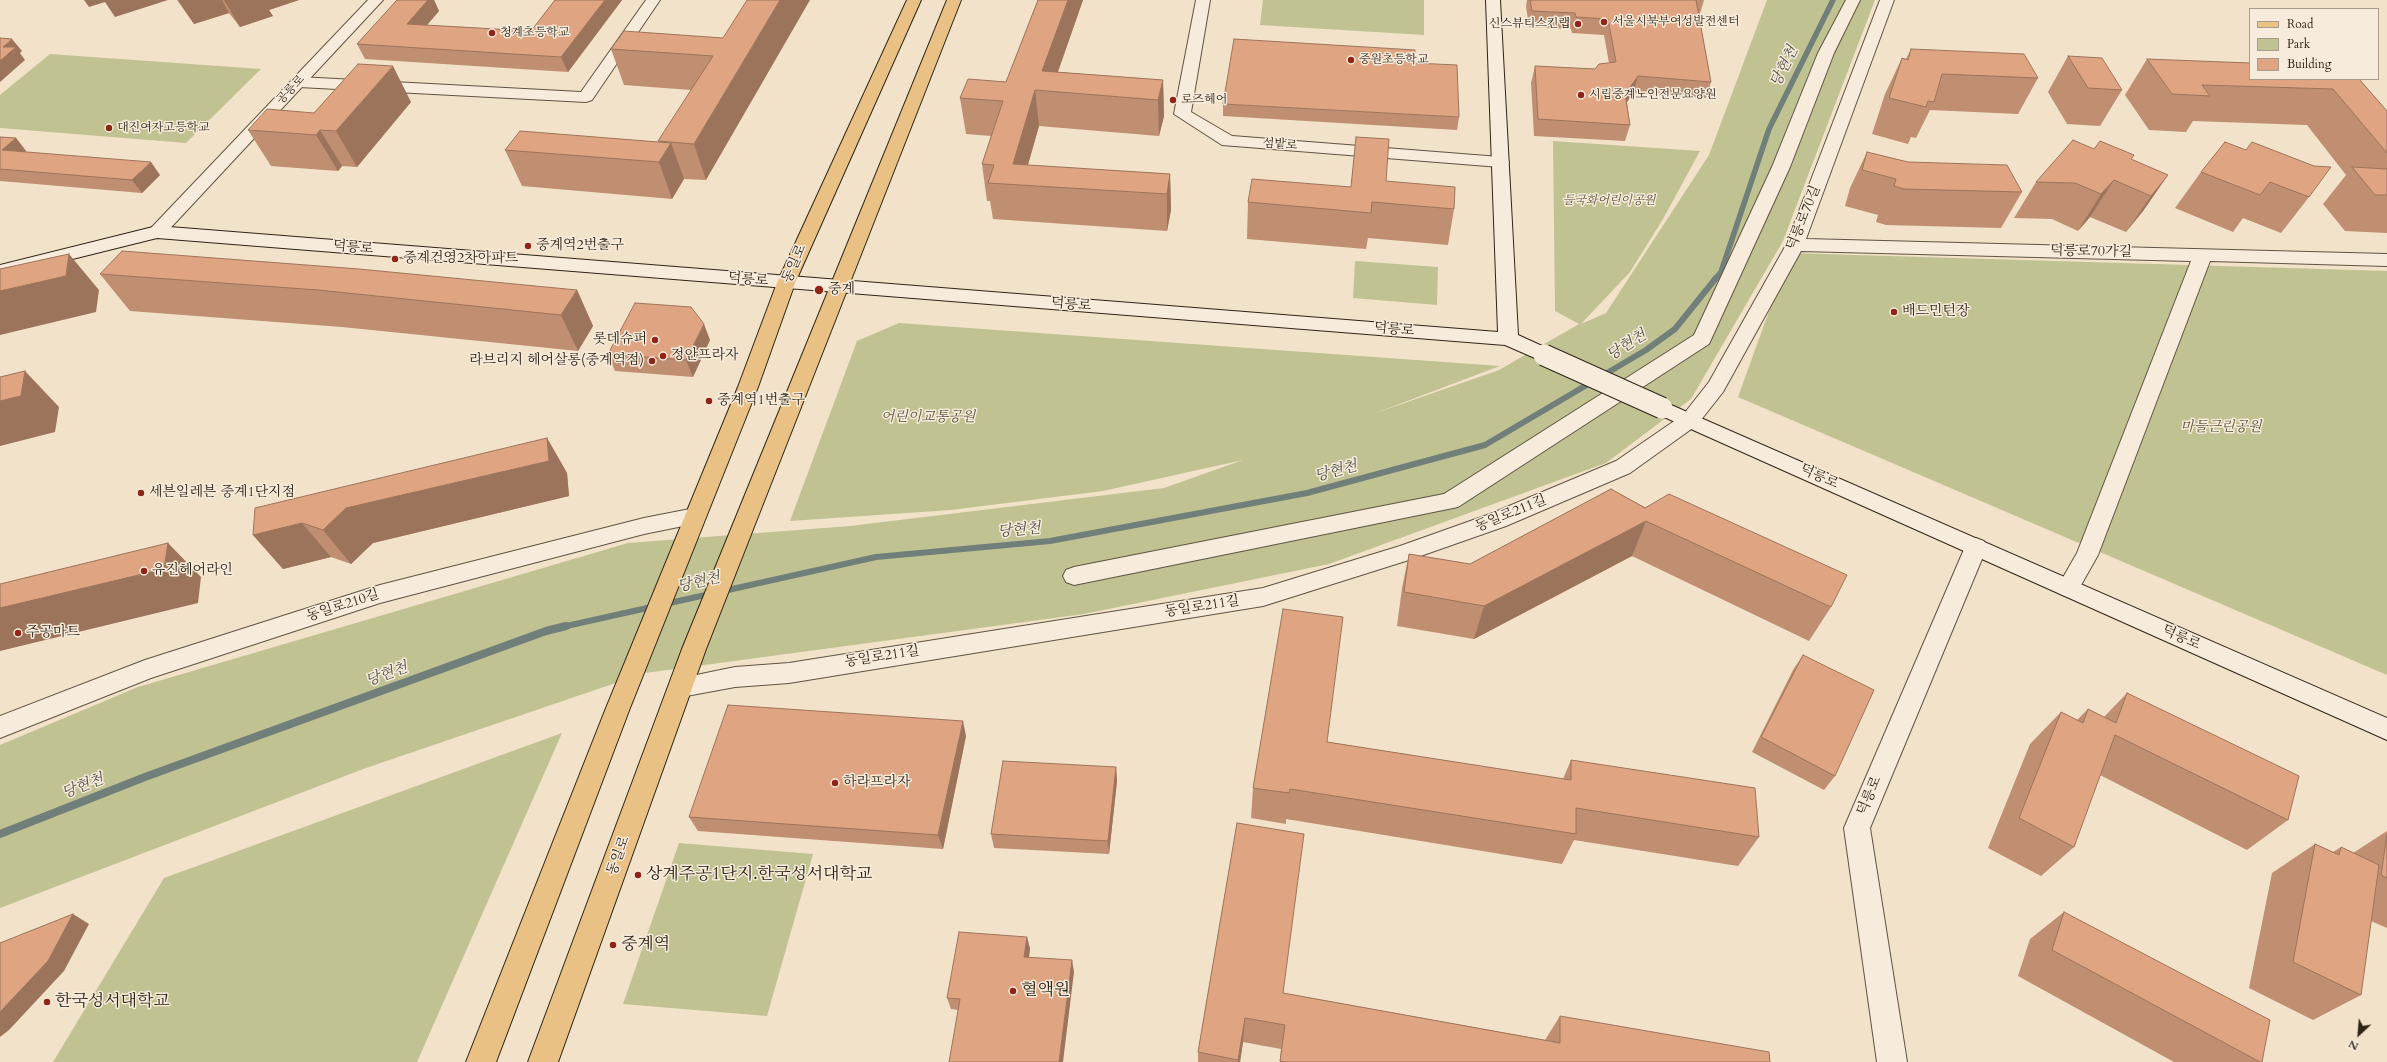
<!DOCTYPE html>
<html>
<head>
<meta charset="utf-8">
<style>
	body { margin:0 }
	#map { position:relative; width:2387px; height:1062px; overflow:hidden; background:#f2e2c9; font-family:Cardo,serif }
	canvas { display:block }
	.legend { position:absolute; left:2249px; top:8px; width:130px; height:72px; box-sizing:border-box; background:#f7ecdc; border:1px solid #a79c8d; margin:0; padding:5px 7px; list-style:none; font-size:12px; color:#2e2416 }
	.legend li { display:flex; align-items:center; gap:8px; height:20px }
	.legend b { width:20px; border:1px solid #a79c8d }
	.north { position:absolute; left:2339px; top:1014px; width:40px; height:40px; -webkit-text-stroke:3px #f7ecdc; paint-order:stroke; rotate:206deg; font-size:11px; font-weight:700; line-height:16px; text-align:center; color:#2e2416 }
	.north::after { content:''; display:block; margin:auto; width:14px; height:18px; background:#2e2416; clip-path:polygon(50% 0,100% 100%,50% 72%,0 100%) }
</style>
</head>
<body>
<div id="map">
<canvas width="2387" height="1062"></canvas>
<ul class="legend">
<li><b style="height:5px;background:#e9c184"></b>Road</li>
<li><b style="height:11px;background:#c0c292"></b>Park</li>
<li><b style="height:11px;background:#dfa582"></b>Building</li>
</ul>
<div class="north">N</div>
</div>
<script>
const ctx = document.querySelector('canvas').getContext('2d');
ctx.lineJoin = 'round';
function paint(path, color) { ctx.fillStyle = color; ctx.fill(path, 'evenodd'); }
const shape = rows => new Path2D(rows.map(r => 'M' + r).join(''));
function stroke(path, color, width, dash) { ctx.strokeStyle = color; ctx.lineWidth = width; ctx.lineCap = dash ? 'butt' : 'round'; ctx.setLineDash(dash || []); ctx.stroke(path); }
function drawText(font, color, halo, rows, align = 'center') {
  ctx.font = font + ' Cardo,"Noto Serif KR",serif'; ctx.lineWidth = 3; ctx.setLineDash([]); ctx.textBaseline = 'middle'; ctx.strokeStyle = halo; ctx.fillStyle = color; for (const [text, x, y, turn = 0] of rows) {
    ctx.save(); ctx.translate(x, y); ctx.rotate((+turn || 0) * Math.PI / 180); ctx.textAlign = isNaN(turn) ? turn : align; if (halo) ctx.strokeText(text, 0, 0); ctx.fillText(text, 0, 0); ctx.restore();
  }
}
paint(shape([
	[1263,0,1424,0,1424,35,1260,25],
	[1767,0,1875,0,1783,241,1691,399,1606,463,1329,564,1084,614,645,673,366,768,0,908,0,745,138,687,628,543,850,526,1164,488,1243,460,1103,491,951,510,790,521,857,341,899,323,1500,366,1373,414,1499,370,1579,324,1555,311,1553,141,1700,151,1663,219,1630,272,1581,324,1606,313,1709,155],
	[50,54,261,69,186,143,0,128,0,95],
	[1790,253,2387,271,2387,675,1738,397],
	[1355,261,1438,267,1437,305,1353,298],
	[562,733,417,1062,53,1062,164,878],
	[679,843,813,854,767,1016,623,1004]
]), '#c0c292');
stroke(shape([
	[1715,279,1721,272,1769,129,1833,0]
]), '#717f7a', 5.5);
stroke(shape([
	[562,627,876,557,1050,541,1307,493,1485,445,1646,350,1675,329,1716,278]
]), '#717f7a', 6);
stroke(shape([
	[0,834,145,777,546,631,566,626]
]), '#717f7a', 8);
const pedestrian = shape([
	[1846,0,1860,0,1834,53,1790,167,1709,344,1458,507,1074,585,1066,582,1063,576,1066,570,1074,567,1444,494,1694,335,1772,167,1818,53,1846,0]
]);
const minor = shape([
	[646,0,660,0,592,100,586,102,299,87,293,85,291,82,293,79,299,77,581,92,646,0],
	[1196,0,1210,0,1191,112,1232,136,1500,157,1506,158,1509,162,1506,166,1500,167,1222,145,1174,114,1196,0],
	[1880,0,1894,0,1806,239,2387,254,2387,266,2210,261,2098,555,2076,594,2068,597,2060,594,2057,588,2077,553,2191,261,1801,251,1723,392,1697,425,1630,473,1506,526,1412,559,1263,606,789,683,735,687,681,697,672,694,669,687,672,680,735,667,789,663,1263,588,1400,546,1490,514,1616,461,1683,415,1709,382,1786,245,1880,0],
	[695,508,703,510,706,516,703,522,644,534,380,603,151,678,0,738,0,716,145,660,380,585,644,518,695,508],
	[1976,538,1984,541,1987,547,1870,828,1907,1062,1877,1062,1844,828,1965,547,1968,541,1976,538]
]);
const tertiary = shape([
	[368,0,383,0,163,236,157,238,151,236,148,232,151,228,368,0]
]);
const secondary = shape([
	[1486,0,1500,0,1518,335,1551,350,1554,355,1551,360,1544,362,1505,345,157,238,0,277,0,265,157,226,1498,332,1486,0],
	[1662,401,2387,718,2387,740,1655,413,1652,408,1655,403,1662,401]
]);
const primary = shape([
	[907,0,921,0,795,283,758,387,630,708,496,1062,466,1062,606,708,738,387,777,283,907,0],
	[947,0,961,0,706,649,558,1062,528,1062,682,649,947,0]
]);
stroke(pedestrian, '#5f5443', 2);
stroke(minor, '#5f5443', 2);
stroke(tertiary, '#5f5443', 2);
stroke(secondary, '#2e2416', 2);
stroke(primary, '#2e2416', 2);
paint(pedestrian, '#f7ecdc');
paint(minor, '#f7ecdc');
paint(tertiary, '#f7ecdc');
paint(secondary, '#f7ecdc');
paint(primary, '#e9c184');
const secondaryBridge = shape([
	[1544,355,1662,408]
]);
stroke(secondaryBridge, '#2e2416', 23, []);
stroke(secondaryBridge, '#f7ecdc', 21);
paint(shape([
	[177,0,299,0,269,10,273,16,240,27,229,13,194,24],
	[397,0,434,0,439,11,427,25,531,31,555,0,622,0,568,72,365,59,357,44],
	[1038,0,1083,0,1058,72,1163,80,1164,116,1159,136,1039,126,1028,165,1170,174,1171,210,1167,231,993,219,990,201,987,201,982,164,991,136,966,134,960,98,1006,82],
	[1527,0,1704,0,1699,17,1711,82,1706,98,1633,93,1627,102,1630,125,1625,141,1534,136,1531,83,1535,66,1595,69,1609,63,1604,35,1572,33,1571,29,1529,27,1526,6],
	[723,38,706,180,684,179,672,199,522,186,505,150,658,142,691,90,624,85,611,49],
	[1911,49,2038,78,2018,114,1930,110,1916,138,1911,137,1908,144,1872,134,1885,94,1902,58,1906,59],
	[2068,56,2122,90,2100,126,2067,124,2048,92],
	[2147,59,2359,79,2387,111,2387,233,2345,231,2323,204,2346,175,2307,125,2193,121,2186,132,2149,130,2125,95],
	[411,102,357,167,342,166,338,171,271,166,248,130,314,113],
	[1223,104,1459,117,1457,130,1223,116],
	[0,137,16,138,26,151,25,152,160,175,142,193,0,181],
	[1356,137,1386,181,1454,209,1448,245,1368,238,1366,249,1247,239,1248,202,1351,187],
	[2225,142,2309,197,2281,233,2243,218,2233,232,2175,208,2201,172],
	[2094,149,2131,160,2168,175,2143,211,2126,232,2090,217,2078,231,2052,219,2014,218,2036,182],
	[1867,152,2022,192,2001,228,1886,225,1876,222,1878,215,1845,206,1850,188],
	[100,274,577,290,593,326,578,351,342,327,130,311],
	[710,340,693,377,615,371,608,354],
	[547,438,567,473,569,496,373,543,351,564,331,557,283,569,253,535],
	[1611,489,1831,607,1809,641,1632,556,1474,639,1397,626,1402,588,1409,554,1470,564],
	[1803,655,1835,776,1824,790,1752,752,1793,670],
	[2127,693,2288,820,2247,850,2100,775,2074,847,2041,876,1988,848,2030,744,2061,712,2077,720,2088,709,2104,717],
	[966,736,943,849,698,831,689,817],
	[1327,742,1563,779,1571,760,1759,837,1738,866,1574,840,1562,864,1286,819,1286,824,1251,818,1253,788],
	[1116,767,1117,781,1109,854,994,848,991,834],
	[1237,823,1283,993,1545,1040,1560,1016,1770,1062,1280,1062,1281,1049,1243,1042,1240,1062,1198,1062,1198,1052],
	[2387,831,2387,928,2371,921,2361,995,2313,1020,2249,988,2272,873,2315,844,2333,852,2341,847,2353,853],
	[2064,912,2262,1062,2174,1062,2018,976,2030,939],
	[1027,937,1030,949,1029,957,1074,972,958,1010,951,1009,947,998]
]), '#c08e70');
paint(shape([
	[84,0,168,0,115,17,105,2,89,7],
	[178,0,222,0,229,13,194,24],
	[224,0,299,0,269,10,273,16,240,27],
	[428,0,434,0,439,11,415,39,407,24],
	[605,0,622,0,568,72,561,57],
	[780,0,810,0,706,180,694,144],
	[1068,0,1083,0,1051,91,1042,71],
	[12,39,22,51,20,53,25,60,0,82,0,61,3,47],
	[393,66,411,102,357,167,336,131],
	[1638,76,1633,93,1621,111,1625,94],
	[1163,80,1164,116,1159,136,1158,100],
	[1035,90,1039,126,1022,185,1013,164],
	[320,130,342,166,338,171,316,135],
	[16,138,26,151,13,163,2,150],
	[671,143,684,179,672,199,659,162],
	[151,162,160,175,142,193,132,180],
	[1170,174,1171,210,1167,231,1167,194],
	[2168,175,2143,211,2126,232,2151,196],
	[2114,180,2090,217,2078,231,2101,194],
	[69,254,99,290,96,312,0,335,0,291],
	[577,290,593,326,578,351,561,315],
	[704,324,710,340,693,377,686,360],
	[25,371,59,407,55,432,0,446,0,401],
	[547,438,567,473,569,496,373,543,351,564,323,530,346,508],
	[1646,521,1632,556,1474,639,1484,606],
	[302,523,331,557,283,569,253,535],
	[168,543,201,577,198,603,0,651,0,608],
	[963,721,966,736,943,849,938,835],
	[1116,767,1117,781,1109,854,1108,841],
	[73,914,89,924,64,971,9,1030,0,1037,0,1012],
	[1027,937,1030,949,1027,969,1024,957],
	[1072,960,1074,972,1063,1062,1059,1062],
	[1245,1018,1243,1042,1240,1062,1238,1062]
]), '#9c745b');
const building = shape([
	[397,0,428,0,407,24,531,31,555,0,605,0,561,57,357,44,397,0],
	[747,0,780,0,694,144,658,141,713,56,611,49,624,31,723,38,747,0],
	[1038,0,1068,0,1042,71,1163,80,1158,100,1035,90,1013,164,1170,174,1167,194,988,183,994,165,982,164,1003,101,960,98,968,79,1006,82,1038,0],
	[1530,0,1696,0,1711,82,1638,76,1625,94,1630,125,1538,119,1535,66,1595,69,1599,64,1616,62,1608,19,1576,17,1575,13,1532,11,1530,0],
	[0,38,12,39,3,47,16,47,0,61,0,38],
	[1234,39,1415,50,1414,63,1457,65,1459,117,1223,104,1234,39],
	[1911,49,2024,54,2038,78,1942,74,1934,102,1928,101,1926,107,1889,98,1902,58,1908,60,1911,49],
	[2068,56,2102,58,2122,90,2088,88,2068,56],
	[2147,59,2250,63,2250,79,2359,79,2387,111,2387,153,2333,89,2202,85,2210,96,2172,94,2147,59],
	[358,64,393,66,336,131,320,130,316,135,248,130,267,109,314,113,358,64],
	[520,131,671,143,659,162,505,150,520,131],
	[0,137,16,138,2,150,151,162,132,180,0,169,0,137],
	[1356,137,1389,139,1386,181,1455,187,1454,209,1372,202,1371,213,1248,202,1252,179,1351,187,1356,137],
	[2073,140,2094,149,2100,141,2134,155,2131,159,2168,175,2151,196,2114,180,2101,194,2075,183,2036,182,2073,140],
	[2225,142,2246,150,2252,142,2314,166,2331,167,2309,197,2270,182,2260,195,2201,172,2225,142],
	[1867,152,1908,162,2007,165,2022,192,1904,189,1894,186,1896,179,1862,170,1867,152],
	[2352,167,2387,169,2387,195,2375,195,2352,167],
	[122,251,359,269,577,290,561,315,318,290,100,274,122,251],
	[69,254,66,276,0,291,0,269,69,254],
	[635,303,691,307,704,324,686,360,608,354,635,303],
	[25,371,21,396,0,401,0,377,25,371],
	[547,438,549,461,346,508,323,530,302,523,253,535,255,508,547,438],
	[1611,489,1645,508,1669,494,1847,575,1831,607,1646,521,1484,606,1404,592,1409,554,1470,564,1611,489],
	[168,543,164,569,0,608,0,584,168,543],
	[1283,609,1343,617,1327,742,1571,780,1571,760,1755,788,1759,837,1576,808,1576,834,1290,789,1289,793,1253,788,1283,609],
	[1803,655,1874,690,1835,776,1761,737,1803,655],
	[2127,693,2299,776,2288,820,2115,735,2074,847,2019,818,2061,712,2083,723,2088,709,2116,723,2127,693],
	[728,705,963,721,938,835,689,817,728,705],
	[1003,761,1116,767,1108,841,991,834,1003,761],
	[1237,823,1304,834,1283,993,1560,1043,1560,1016,1769,1052,1770,1062,1286,1062,1280,1061,1285,1025,1245,1018,1238,1060,1198,1052,1237,823],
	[2387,835,2387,878,2381,875,2387,835],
	[2315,844,2339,855,2341,847,2379,865,2361,995,2293,962,2315,844],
	[2064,912,2270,1020,2262,1062,2260,1062,2052,950,2064,912],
	[73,914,48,961,0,1012,0,943,73,914],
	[959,932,1027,937,1024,957,1072,960,1059,1062,949,1062,960,999,947,998,959,932]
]);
paint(building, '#dfa582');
stroke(building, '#9c745b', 1);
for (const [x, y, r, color] of [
	[1604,22,4,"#8f2418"],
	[1578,24,4,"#8f2418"],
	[492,33,4,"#8f2418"],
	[1351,60,4,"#8f2418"],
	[1581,95,4,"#8f2418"],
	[1173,100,4,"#8f2418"],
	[109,128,4,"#8f2418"],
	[528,246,4,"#8f2418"],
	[395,259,4,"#8f2418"],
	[819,290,5,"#8f2418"],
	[1894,312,4,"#8f2418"],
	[655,340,4,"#8f2418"],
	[663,356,4,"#8f2418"],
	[652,361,4,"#8f2418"],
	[709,401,4,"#8f2418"],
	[141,493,4,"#8f2418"],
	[144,571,4,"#8f2418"],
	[18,633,4,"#8f2418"],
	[835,783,4,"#8f2418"],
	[638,875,4,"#8f2418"],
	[613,945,4,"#8f2418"],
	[1013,991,4,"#8f2418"],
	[47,1002,4,"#8f2418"]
]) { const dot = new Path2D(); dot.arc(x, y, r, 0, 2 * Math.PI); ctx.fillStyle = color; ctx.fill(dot); stroke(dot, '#f7ecdc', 1.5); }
drawText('12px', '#2e2416', '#f7ecdc', [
	["서울시북부여성발전센터",1612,22],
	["신스뷰티스킨랩",1570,24,"right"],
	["청계초등학교",500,33],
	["중원초등학교",1359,60],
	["시립중계노인전문요양원",1589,95],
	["로즈헤어",1181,100],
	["대진여자고등학교",117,128]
], 'left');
drawText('12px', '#2e2416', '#f7ecdc', [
	["공릉로",291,90,-47],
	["섬밭로",1280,145,4]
]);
drawText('italic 12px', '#5a533b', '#f7ecdc', [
	["들국화어린이공원",1609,201]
]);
drawText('14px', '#2e2416', '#f7ecdc', [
	["덕릉로70길",1804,218,-68],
	["덕릉로",353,248,5],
	["덕릉로70가길",2091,252,1],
	["동일로",795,264,-67],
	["덕릉로",748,280,5],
	["덕릉로",1071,305,5],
	["덕릉로",1394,330,5],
	["덕릉로",1819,477,24],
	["동일로211길",1511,514,-22],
	["동일로210길",343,606,-18],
	["동일로211길",1202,607,-9],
	["덕릉로",2181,638,24],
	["동일로211길",882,657,-9],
	["덕릉로",1870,796,-67],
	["동일로",619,856,-70]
]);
drawText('14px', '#2e2416', '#f7ecdc', [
	["중계역2번출구",536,246],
	["중계건영2차아파트",403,259],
	["중계",828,290],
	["배드민턴장",1902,312],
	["롯데슈퍼",647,340,"right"],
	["정안프라자",671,356],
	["라브리지 헤어살롱(중계역점)",644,361,"right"],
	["중계역1번출구",717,401],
	["세븐일레븐 중계1단지점",149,493],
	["유진헤어라인",152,571],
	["주공마트",26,633],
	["하라프라자",843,783]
], 'left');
drawText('italic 14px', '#5a533b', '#f7ecdc', [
	["어린이교통공원",928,418],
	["마들근린공원",2221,428]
]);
drawText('italic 15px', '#4f5248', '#f7ecdc', [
	["당현천",1785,67,-64],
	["당현천",1627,346,-32],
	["당현천",1336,472,-15],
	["당현천",1019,531,-5],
	["당현천",699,583,-13],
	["당현천",387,675,-20],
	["당현천",83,787,-21]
]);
drawText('17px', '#2e2416', '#f7ecdc', [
	["상계주공1단지.한국성서대학교",646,875],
	["중계역",621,945],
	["혈액원",1021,991],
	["한국성서대학교",55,1002]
], 'left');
</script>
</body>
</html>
